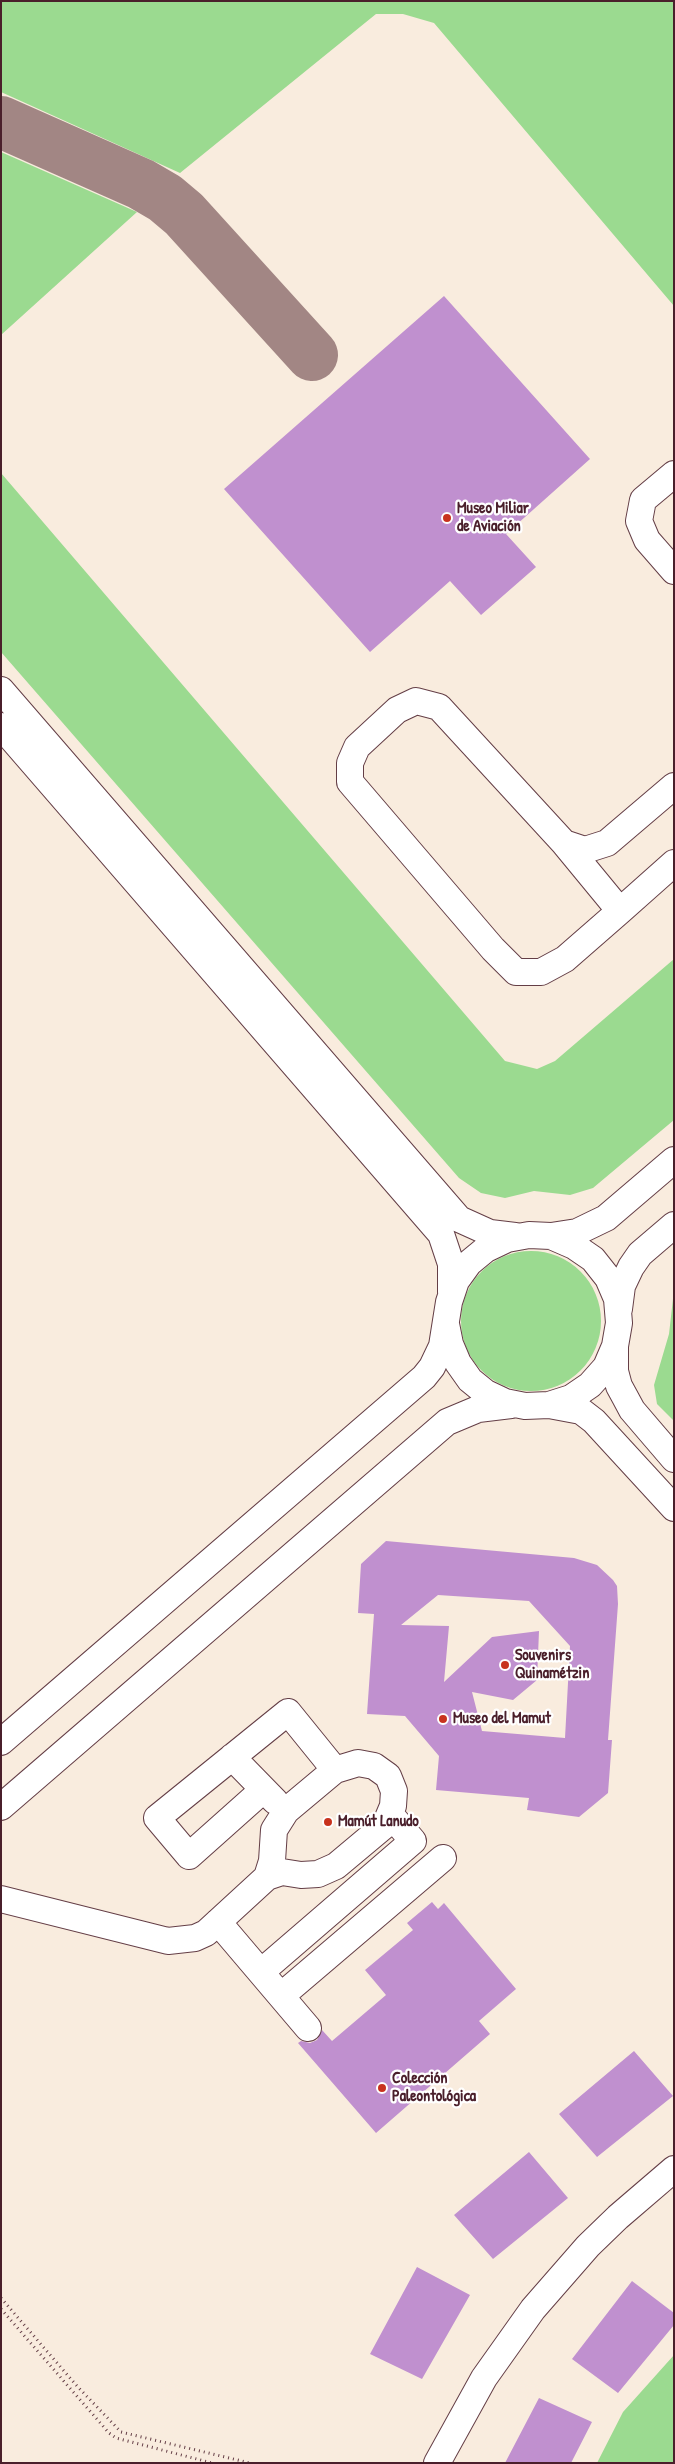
<!DOCTYPE html>
<html>
<head>
<meta charset="utf-8">
<style>
	body { margin:0 }
	#map { position:relative; width:675px; height:2464px; overflow:hidden; background:#f9ecde; font-family:"Patrick Hand",sans-serif }
	canvas { display:block }
	.frame { position:absolute; inset:0; border:2px solid #4a1f2b; pointer-events:none }
</style>
</head>
<body>
<div id="map">
<canvas width="675" height="2464"></canvas>
<div class="frame"></div>
</div>
<script>
const ctx = document.querySelector('canvas').getContext('2d');
ctx.lineJoin = 'round';
function paint(path, color) { ctx.fillStyle = color; ctx.fill(path, 'evenodd'); }
const shape = rows => new Path2D(rows.map(r => 'M' + r).join(''));
function stroke(path, color, width, dash) { ctx.strokeStyle = color; ctx.lineWidth = width; ctx.lineCap = dash ? 'butt' : 'round'; ctx.setLineDash(dash || []); ctx.stroke(path); }
function drawText(font, color, halo, rows, align = 'center') {
  ctx.font = font + ' "Patrick Hand",sans-serif'; ctx.lineWidth = 4.5; ctx.setLineDash([]); ctx.textBaseline = 'middle'; ctx.strokeStyle = halo; ctx.fillStyle = color; for (const [text, x, y, turn = 0] of rows) {
    ctx.save(); ctx.translate(x, y); ctx.rotate((+turn || 0) * Math.PI / 180); ctx.textAlign = isNaN(turn) ? turn : align; if (halo) ctx.strokeText(text, 0, 0); ctx.fillText(text, 0, 0); ctx.restore();
  }
}
paint(shape([
	[1,1,674,1,674,306,434,23,403,14,376,14,180,173,1,92],
	[1,152,137,212,1,335],
	[1,473,505,1061,537,1069,555,1061,674,959,674,1120,593,1188,570,1195,534,1191,505,1198,481,1193,459,1178,1,652],
	'461 1321a70 70 0 1 1 140 0a70 70 0 1 1-140 0Z',
	[674,1290,674,1421,657,1404,654,1385,669,1334],
	[674,2355,674,2463,597,2463,623,2412]
]), '#9bda90');
stroke(shape([
	[1,122,141,184,165,198,184,214,312,355]
]), '#a28684', 52);
paint(shape([
	[444,296,590,459,506,534,536,567,481,615,450,581,370,652,224,489],
	[386,1541,574,1558,597,1565,613,1580,617,1586,618,1604,608,1740,612,1740,608,1793,579,1817,527,1810,529,1798,436,1790,439,1756,405,1716,367,1714,374,1614,358,1613,361,1564],
	[438,1595,529,1601,570,1646,565,1738,482,1731,472,1692,513,1700,537,1680,539,1631,492,1637,444,1682,449,1626,401,1625],
	[432,1902,438,1909,444,1903,516,1989,479,2021,490,2034,376,2133,298,2043,301,2041,310,2043,317,2040,322,2030,332,2041,386,1995,365,1970,413,1930,407,1923],
	[634,2051,673,2096,597,2157,559,2114],
	[529,2152,568,2198,493,2259,454,2215],
	[417,2267,470,2295,422,2379,370,2354],
	[632,2281,674,2313,674,2325,618,2393,572,2359],
	[539,2398,592,2422,571,2463,505,2463]
]), '#c090cf');
const minor = shape([
	[674,474,643,500,639,521,647,540,674,571],
	[1,690,459,1219,490,1233,515,1236],
	[1,726,441,1234,451,1264,451,1292],
	[564,843,585,850,607,843,674,786],
	[620,911,564,843,439,707,416,701,397,710,357,747,350,763,350,782,493,949,516,972,541,972,565,959,620,911,674,863],
	[551,1236,577,1232,606,1218,674,1160],
	[619,1309,622,1286,631,1267,640,1254,674,1225],
	[615,1346,615,1371,619,1386,625,1397,632,1410,674,1459],
	[549,1405,581,1411,594,1421,674,1508],
	[1,1742,424,1377,432,1367,442,1346,449,1302,456,1281,469,1263,486,1249,507,1239,529,1235,551,1236,574,1246,593,1259,608,1278,617,1299,619,1323,615,1346,606,1367,590,1385,571,1398,549,1405,525,1406,505,1402,486,1393,470,1380,458,1363,450,1344,446,1324],
	[232,1757,275,1801],
	[263,1790,189,1856,157,1818,288,1712,335,1770],
	[1,1807,447,1422,478,1409,511,1405],
	[1,1899,168,1941,195,1938,206,1933,267,1877,282,1872,301,1875,318,1874,336,1866,385,1825,393,1806,394,1791,388,1776,374,1766,358,1763,335,1770,286,1811,274,1830,272,1861,267,1877],
	[218,1922,308,2028],
	[261,1972,413,1841,390,1814],
	[281,1996,443,1858],
	[437,2463,484,2378,533,2309,588,2246,618,2217,674,2169]
]);
stroke(minor, '#643e46', 28);
stroke(shape([
	[1,2298,77,2386,121,2432,250,2463],
	[1,2309,109,2433,116,2438,212,2463]
]), '#643e46', 3, [1, 4]);
stroke(minor, '#fff', 26);
for (const [x, y, r, color] of [
	[447,518,5,"#c8321e"],
	[505,1665,5,"#c8321e"],
	[443,1719,5,"#c8321e"],
	[328,1822,5,"#c8321e"],
	[382,2088,5,"#c8321e"]
]) { const dot = new Path2D(); dot.arc(x, y, r, 0, 2 * Math.PI); ctx.fillStyle = color; ctx.fill(dot); stroke(dot, '#fff', 2); }
drawText('bold 16px', '#4a1f2b', '#fff', [
	["Museo Miliar",457,509],
	["de Aviación",457,527],
	["Souvenirs",515,1656],
	["Quinamétzin",515,1674],
	["Museo del Mamut",453,1719],
	["Mamút Lanudo",338,1822],
	["Colección",392,2079],
	["Paleontológica",392,2097]
], 'left');
</script>
</body>
</html>
